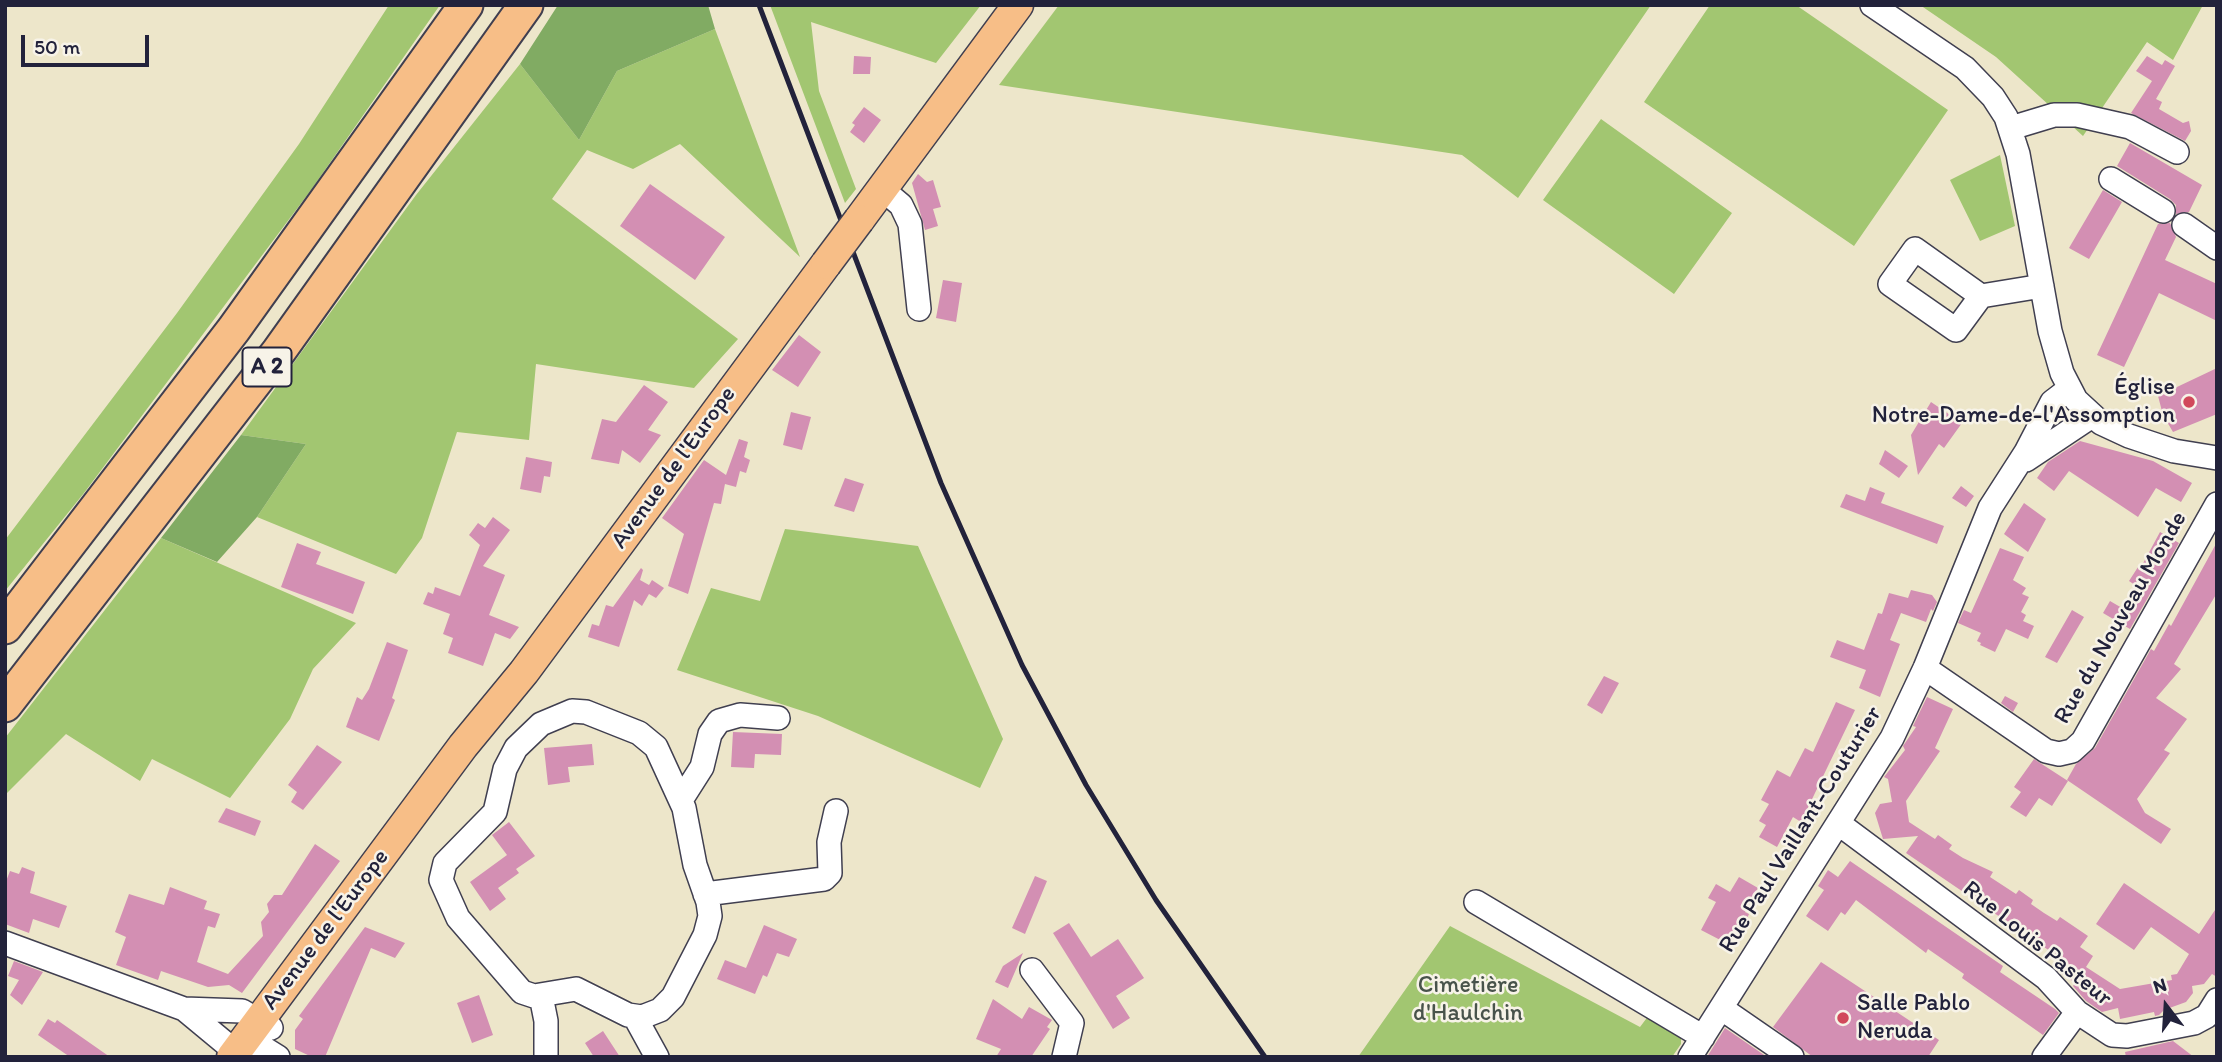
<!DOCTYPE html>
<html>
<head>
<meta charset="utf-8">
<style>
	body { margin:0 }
	#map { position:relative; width:2222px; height:1062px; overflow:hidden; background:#ede6ca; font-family:Itim,sans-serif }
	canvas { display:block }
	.frame { position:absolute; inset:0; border:7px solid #22223b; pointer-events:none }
	.north { position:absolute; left:2131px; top:971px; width:70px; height:70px; -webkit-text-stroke:5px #f7f3e8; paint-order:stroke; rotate:343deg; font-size:19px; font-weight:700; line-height:28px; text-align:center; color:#22223b }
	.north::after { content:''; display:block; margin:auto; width:24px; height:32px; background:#22223b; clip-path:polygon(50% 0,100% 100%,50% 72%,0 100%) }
	.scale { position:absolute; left:21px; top:35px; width:128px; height:32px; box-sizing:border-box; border:4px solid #22223b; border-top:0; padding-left:9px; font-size:21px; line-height:24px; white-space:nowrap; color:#22223b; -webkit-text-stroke:5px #f7f3e8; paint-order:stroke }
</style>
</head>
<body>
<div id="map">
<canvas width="2222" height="1062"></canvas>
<div class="frame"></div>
<div class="north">N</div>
<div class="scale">50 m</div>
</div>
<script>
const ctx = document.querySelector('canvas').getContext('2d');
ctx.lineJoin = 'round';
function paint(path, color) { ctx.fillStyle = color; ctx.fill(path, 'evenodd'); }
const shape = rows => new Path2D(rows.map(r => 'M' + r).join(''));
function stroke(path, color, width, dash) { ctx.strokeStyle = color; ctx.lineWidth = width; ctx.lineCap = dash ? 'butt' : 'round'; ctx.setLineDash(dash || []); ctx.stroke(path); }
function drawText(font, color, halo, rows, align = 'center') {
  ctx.font = font + ' Itim,sans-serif'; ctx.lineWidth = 5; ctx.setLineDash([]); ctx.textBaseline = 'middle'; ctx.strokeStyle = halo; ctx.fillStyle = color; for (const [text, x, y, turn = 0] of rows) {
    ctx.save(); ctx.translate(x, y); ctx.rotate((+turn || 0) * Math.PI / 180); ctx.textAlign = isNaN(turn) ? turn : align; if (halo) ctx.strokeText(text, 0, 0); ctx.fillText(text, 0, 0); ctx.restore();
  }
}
paint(shape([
	[389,5,440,5,311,190,84,493,5,591,5,540,177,313,299,144],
	[770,5,981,5,936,63,811,22,819,91,856,189,845,203],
	[1059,5,1651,5,1518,198,1462,155,999,85],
	[1710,5,1796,5,1948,110,1854,246,1644,102],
	[1920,5,2203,5,2173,60,2147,42,2083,136,1996,57],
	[715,29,800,257,680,144,633,169,587,150,552,199,738,339,694,388,536,364,529,440,457,432,422,538,396,574,257,517,306,444,241,435,416,195,520,64,579,140,617,71],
	[1601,119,1732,213,1674,294,1543,200],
	[2000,155,2015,226,1980,241,1950,180],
	[785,529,918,546,1003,739,980,788,818,716,677,670,711,588,760,601],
	[161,538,356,623,313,669,290,719,230,798,152,759,140,781,66,734,5,795,5,738],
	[1450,926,1640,1027,1649,1015,1681,1035,1681,1044,1672,1057,1358,1057]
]), '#a2c671');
paint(shape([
	[558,5,708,5,715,29,617,71,579,140,520,64],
	[241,435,306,444,257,517,217,562,161,538]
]), '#81ab63');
paint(shape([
	[854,56,871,57,870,74,853,74],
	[2147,56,2162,65,2165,60,2175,66,2156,99,2162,102,2159,109,2183,123,2189,121,2191,131,2185,141,2131,113,2152,81,2136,71],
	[864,107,881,120,864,143,850,132,855,125,852,123],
	[2130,143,2202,185,2189,212,2176,214,2176,205,2170,199,2117,166],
	[918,174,927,182,933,180,941,207,933,209,938,226,925,230,912,183],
	[650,184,725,237,695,280,620,226],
	[2103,190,2122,202,2089,259,2069,248],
	[2170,223,2176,237,2165,260,2217,284,2217,321,2159,293,2124,367,2097,355,2158,224],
	[943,280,962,283,956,322,936,318],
	[799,335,821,352,798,387,772,370],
	[2217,368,2217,414,2173,432,2163,415,2158,396],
	[644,385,668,402,648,430,661,435,640,463,622,450,619,464,591,459,602,419,616,422],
	[1931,402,1962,423,1944,448,1939,444,1918,475,1911,435],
	[791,412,811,417,802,450,783,445],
	[739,439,748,442,744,457,750,460,746,473,740,471,736,487,725,484,721,504,714,503,688,594,668,586,684,534,662,518,704,460,726,475],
	[2080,441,2153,461,2192,483,2181,502,2156,488,2138,517,2069,471,2054,491,2037,478,2048,462],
	[1885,450,1908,466,1899,478,1879,464],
	[526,457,552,462,550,477,544,476,541,493,520,489],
	[845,478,864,484,854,512,834,506],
	[1961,486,1974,496,1966,507,1952,498],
	[1870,487,1885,493,1881,503,1944,526,1937,544,1840,507,1846,494,1865,501],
	[2024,503,2046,519,2028,552,2004,534],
	[493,517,510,530,483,566,505,575,489,615,519,627,510,639,495,633,483,666,448,653,453,638,443,634,450,614,423,604,428,592,433,594,435,587,460,596,480,545,469,535,478,523,485,528],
	[2160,532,2179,543,2130,629,2103,613,2110,601,2122,608,2135,585,2129,581,2138,567,2140,569],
	[2217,542,2217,593,2174,664,2181,669,2156,698,2187,719,2164,750,2170,753,2137,799,2145,813,2171,829,2161,844,2067,780,2076,764,2095,748,2151,649,2154,651,2169,624,2171,626],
	[297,543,321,552,316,564,365,582,353,614,281,587],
	[2000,548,2024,557,2013,580,2026,588,2022,594,2029,597,2021,612,2026,615,2023,621,2034,626,2028,639,2006,629,1995,652,1980,645,1981,643,1977,641,1981,633,1958,623,1964,610,1971,613],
	[641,568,643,570,640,580,649,585,652,580,664,588,656,598,649,594,642,606,634,600,619,647,588,637,592,624,599,626,606,605,613,607],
	[1911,590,1932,595,1937,602,1933,611,1931,609,1926,622,1901,613,1890,640,1900,644,1880,697,1859,688,1866,670,1830,657,1837,640,1864,650,1878,613,1882,614,1889,593,1908,598],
	[2072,610,2084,617,2057,663,2045,657],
	[387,642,408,650,392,698,395,700,379,741,346,727,357,697,362,700,369,689],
	[1604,676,1619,683,1602,714,1587,705],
	[2005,696,2018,703,2013,712,2001,703],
	[1927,697,1953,709,1935,748,1940,751,1906,801,1909,822,1935,839,1938,835,1952,845,1949,849,1963,858,1993,872,1990,877,2016,894,2019,890,2033,900,2031,904,2044,913,2057,921,2060,917,2088,936,2080,947,2093,956,2086,967,2120,989,2172,980,2171,975,2177,974,2189,954,2151,927,2134,950,2096,924,2124,883,2199,934,2217,907,2217,977,2212,974,2204,984,2192,986,2193,993,2186,1002,2164,1010,2159,1015,2155,1016,2154,1012,2120,1019,2118,1008,2102,1012,2086,1001,2073,986,2075,983,2062,974,2069,964,1906,853,1918,836,1883,839,1875,813,1880,804,1892,802,1888,779,1884,777,1905,750,1903,746,1916,727,1913,726],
	[1836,702,1855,710,1801,822,1793,817,1777,847,1759,837,1766,825,1759,821,1769,804,1761,800,1777,770,1790,777,1805,748,1813,752],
	[733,732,782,734,781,755,755,754,754,768,731,767],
	[592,744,594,765,568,767,570,782,548,785,544,748],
	[317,745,342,762,303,810,291,802,297,792,288,785],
	[2034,759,2068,781,2052,806,2039,798,2026,817,2010,807,2021,792,2014,787],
	[226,808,261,821,255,836,218,822],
	[509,822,535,856,516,869,519,873,498,888,506,899,490,911,470,882,507,855,492,835],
	[315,844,340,861,242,993,229,985,208,987,161,971,158,980,116,965,126,937,115,932,129,894,164,905,170,887,207,901,204,909,220,914,215,928,208,926,197,962,228,974,263,936,261,922,269,912,267,904,274,895,282,895],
	[1850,861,2003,966,2000,972,2055,1009,2059,1013,2043,1035,1962,978,1964,974,1928,949,1926,953,1856,900,1845,915,1841,912,1828,931,1806,916,1824,890,1818,886,1828,870,1838,877],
	[22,867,35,872,30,893,67,906,59,928,33,919,29,933,5,924,5,884,10,871,19,874],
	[1035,876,1047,881,1025,934,1012,928],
	[1739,877,1758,888,1745,912,1749,914,1743,927,1739,924,1728,944,1701,930,1716,902,1708,898,1716,884,1730,892],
	[1069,923,1091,957,1118,939,1144,978,1116,996,1130,1018,1113,1029,1053,933],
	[764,925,797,939,789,957,777,953,767,977,763,975,755,994,717,979,725,960,746,968],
	[365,927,405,943,395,958,371,948,325,1057,312,1057,295,1049,295,1030,303,1019,299,1016],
	[1023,953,1008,988,995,982,1003,966],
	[14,961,43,972,22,1005,10,995,19,980,8,976],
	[1821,962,1939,1040,1928,1057,1813,1057,1773,1027],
	[479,995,493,1035,472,1043,457,1003],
	[993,999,1022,1019,1029,1007,1052,1020,1047,1027,1050,1029,1031,1057,996,1057,1001,1049,976,1039],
	[48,1019,55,1023,57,1020,110,1057,70,1057,38,1035],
	[1725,1028,1767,1057,1707,1057],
	[603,1031,620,1057,594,1057,585,1043],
	[2173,1041,2194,1057,2126,1057,2125,1052]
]), '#d38fb3');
const minor = shape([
	[1872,5,1965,68,1993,97,2006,117,2018,154,2050,331,2062,373,2076,400,2101,423,2129,436,2174,451,2217,458],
	[2011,128,2054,115,2077,115,2130,127,2177,152],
	[2111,179,2163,211],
	[882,189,901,205,910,224,919,309],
	[2184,225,2217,248],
	[1981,296,1915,249,1890,284,1956,330,1981,296,2042,286],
	[2026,460,2092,416],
	[1925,668,2046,751,2059,754,2072,751,2083,741,2217,504],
	[572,711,586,712,639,733,656,747,684,808,695,865,708,902,710,916,705,935,673,997,660,1010,642,1017,628,1015,576,989,534,996,522,992,458,918,441,880,445,863,495,812,505,769,516,748,541,724,572,711],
	[681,800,702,767,710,734,719,721,740,715,778,718],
	[1838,823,2046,978,2077,1012,2112,1035,2127,1036,2194,1023,2207,1016,2217,1000],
	[705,894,824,879,830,873,829,842,836,811],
	[1476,902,1703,1037],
	[5,943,184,1009,242,1011,271,1028],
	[1032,970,1072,1023,1064,1057],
	[541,996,546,1021,546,1057],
	[1721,1008,1792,1057],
	[184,1009,242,1057],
	[635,1017,657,1057],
	[246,1037,278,1057],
	[1690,1057,1892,738,1925,668,1990,508,2026,452,2052,402,2069,389],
	[2044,1057,2077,1012]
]);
const major = shape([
	[859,220,1018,5],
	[232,1057,463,746,524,672,826,264]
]);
const highway = shape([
	[5,627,234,329,466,5],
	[5,705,279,351,526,5]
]);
stroke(minor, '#403f50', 26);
stroke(major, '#403f50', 33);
stroke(highway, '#403f50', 37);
stroke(minor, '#fff', 23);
stroke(major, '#f7be87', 30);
stroke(highway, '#f7be87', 33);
stroke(shape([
	[759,5,941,483,1022,665,1086,785,1156,900,1265,1057]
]), '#22223b', 5);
const majorBridge = shape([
	[826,264,859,220]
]);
stroke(majorBridge, '#403f50', 33, []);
stroke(majorBridge, '#f7be87', 30);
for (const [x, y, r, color] of [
	[2189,402,7,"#d1495b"],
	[1843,1018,7,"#d1495b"]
]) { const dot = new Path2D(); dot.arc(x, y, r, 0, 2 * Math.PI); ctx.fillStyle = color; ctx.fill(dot); stroke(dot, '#f7f3e8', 2.5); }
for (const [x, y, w] of [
	[267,367,49]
]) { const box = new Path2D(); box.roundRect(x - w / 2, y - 19.5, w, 39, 5); ctx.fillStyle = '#f7f3e8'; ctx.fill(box); stroke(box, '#22223b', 2); }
drawText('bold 23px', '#22223b', null, [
	["A 2",267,367]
]);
drawText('24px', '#22223b', '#f7f3e8', [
	["Église",2175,388],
	["Notre-Dame-de-l'Assomption",2175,416],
	["Salle Pablo",1857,1004,"left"],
	["Neruda",1857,1032,"left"]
], 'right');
drawText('24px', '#22223b', '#f7f3e8', [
	["Avenue de l'Europe",674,468,-54],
	["Rue du Nouveau Monde",2121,618,-60],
	["Rue Paul Vaillant-Couturier",1801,830,-58],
	["Avenue de l'Europe",326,930,-53],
	["Rue Louis Pasteur",2037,944,39]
]);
drawText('24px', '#48534b', '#f7f3e8', [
	["Cimetière",1468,986],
	["d'Haulchin",1468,1014]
]);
</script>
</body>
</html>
